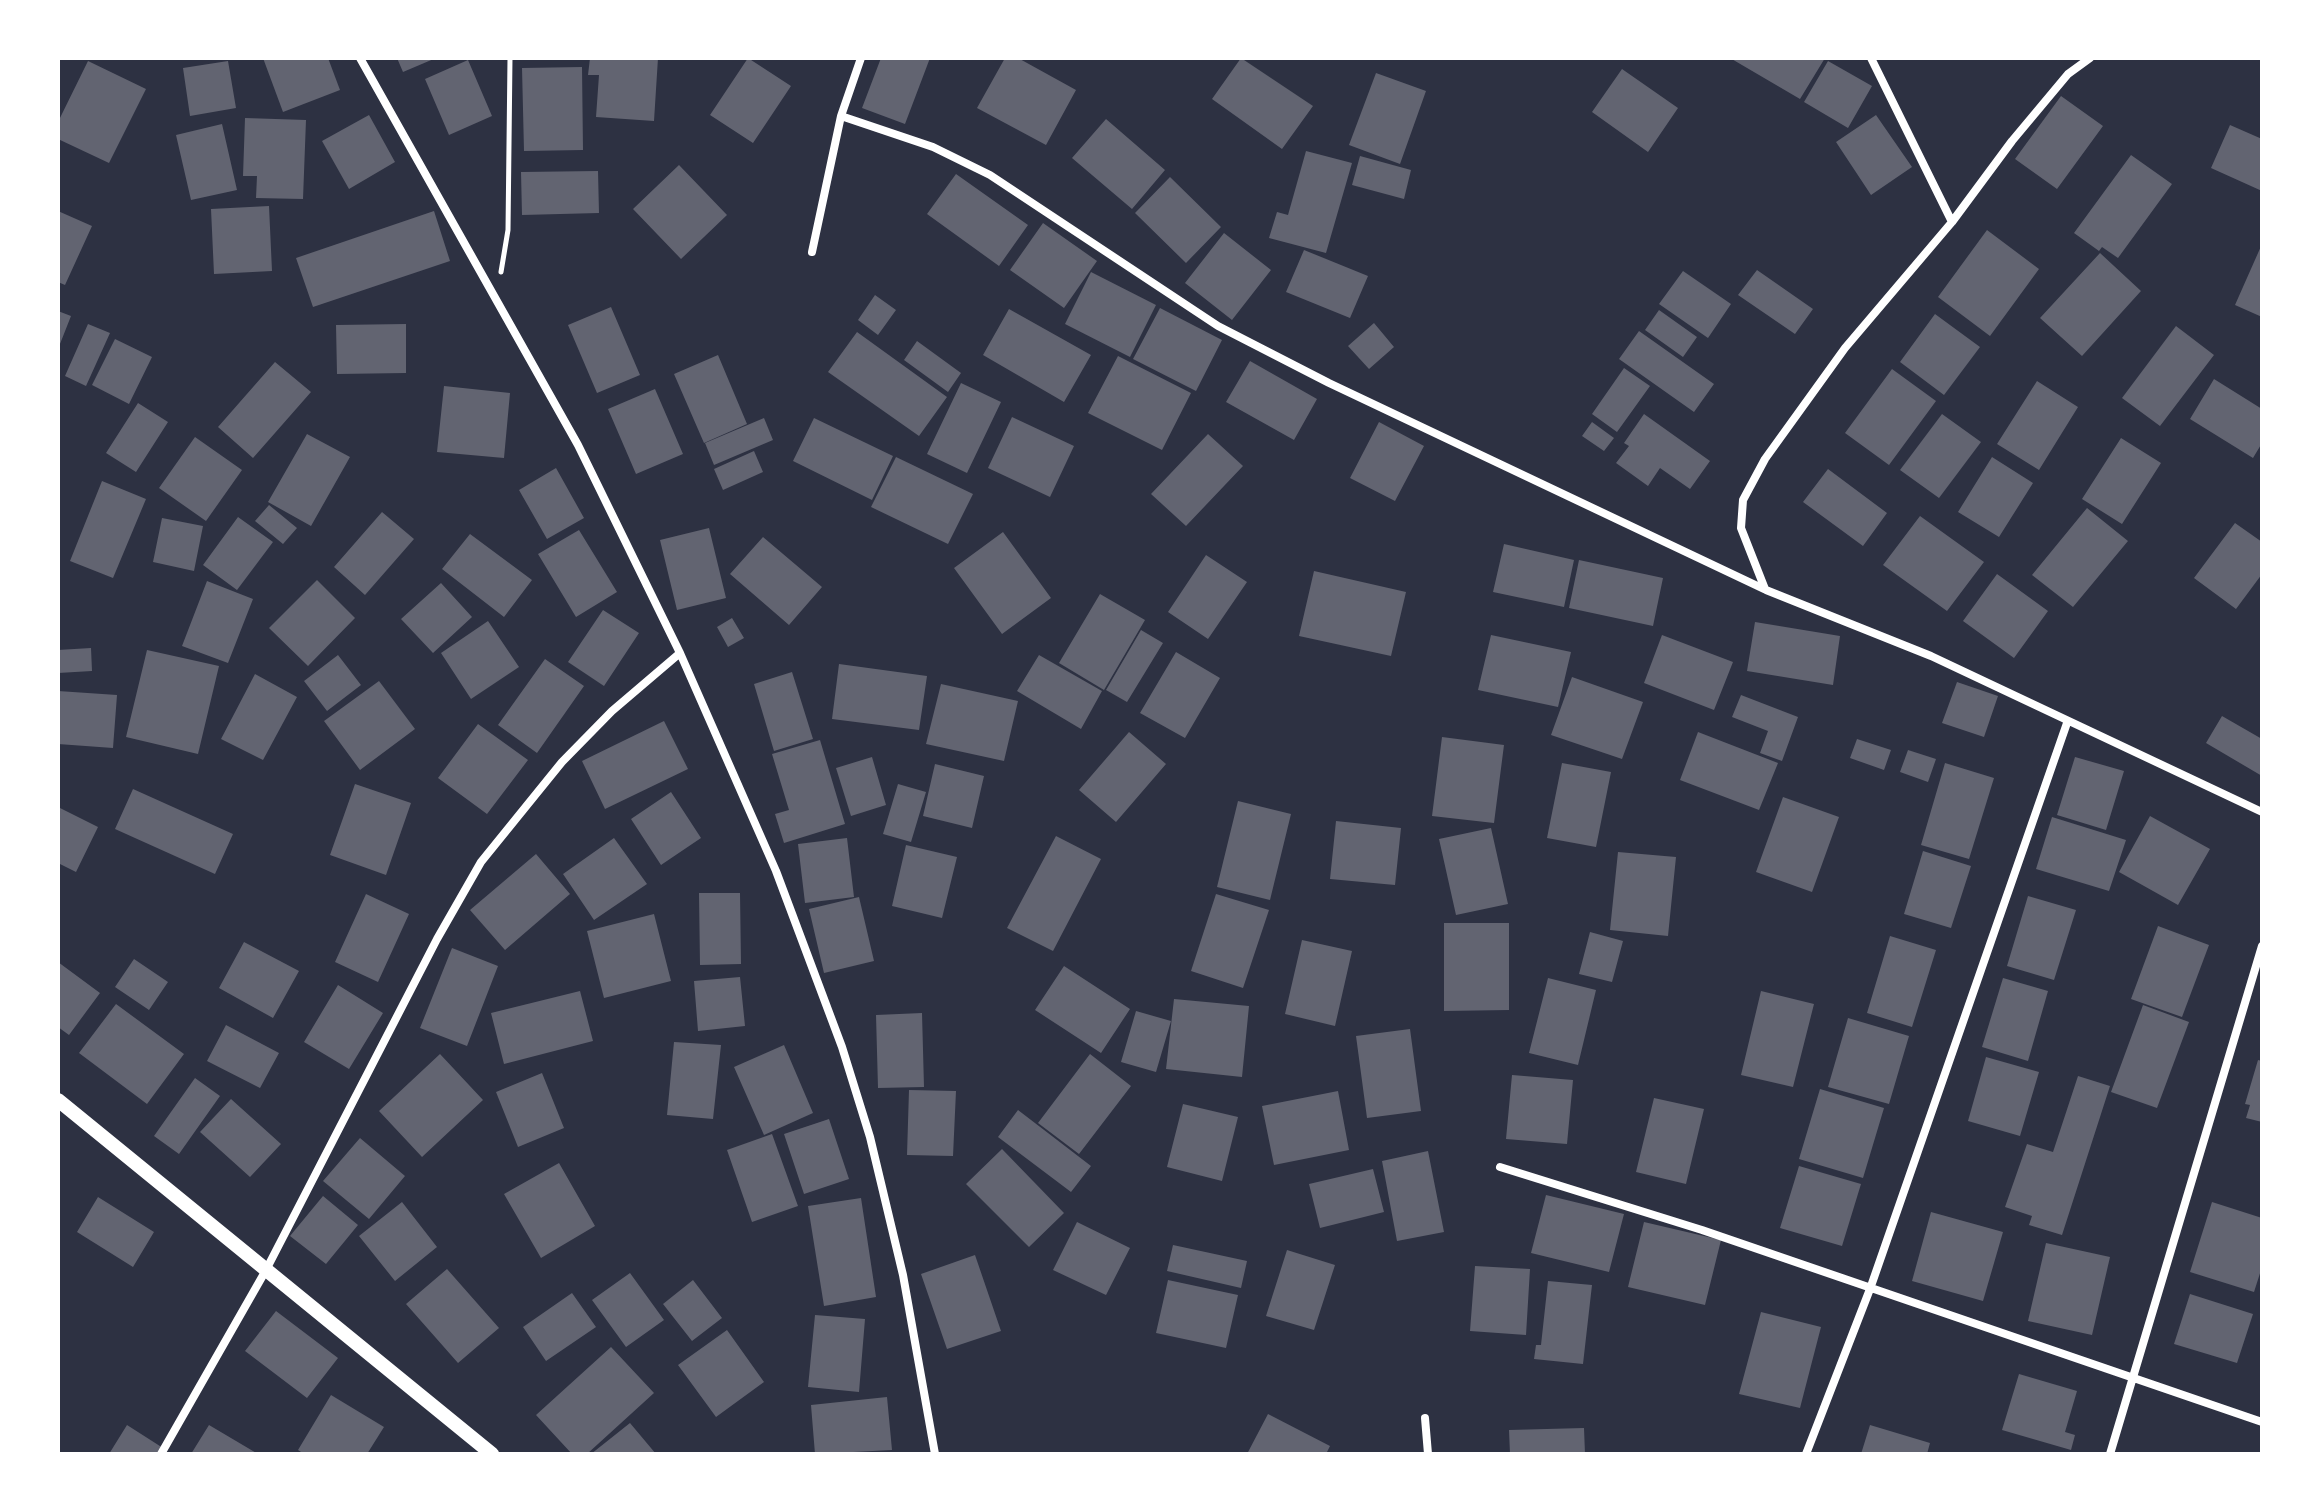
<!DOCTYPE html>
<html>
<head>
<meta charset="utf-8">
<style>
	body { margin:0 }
	#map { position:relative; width:2320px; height:1512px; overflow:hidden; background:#2d3142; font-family:Manrope,sans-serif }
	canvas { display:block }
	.frame { position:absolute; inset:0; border:60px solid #fff; pointer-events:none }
</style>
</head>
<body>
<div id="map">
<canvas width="2320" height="1512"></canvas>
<div class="frame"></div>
</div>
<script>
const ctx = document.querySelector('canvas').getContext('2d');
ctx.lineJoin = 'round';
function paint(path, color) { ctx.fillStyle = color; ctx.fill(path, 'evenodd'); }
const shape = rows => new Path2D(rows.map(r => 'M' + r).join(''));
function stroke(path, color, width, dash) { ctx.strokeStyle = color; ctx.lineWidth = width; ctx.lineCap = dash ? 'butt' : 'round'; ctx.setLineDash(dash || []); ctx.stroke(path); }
paint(shape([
	[263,58,328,58,340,90,283,112],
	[397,58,436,58,403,72],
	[590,58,658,58,654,121,596,117,599,75,588,75],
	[748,58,791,86,753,143,710,115],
	[881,58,930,58,905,124,862,108],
	[1005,58,1018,58,1076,90,1046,145,977,108],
	[1241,58,1313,106,1282,149,1212,99],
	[1730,58,1825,58,1800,99],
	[468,60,492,116,449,135,425,79],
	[88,61,146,89,109,163,58,139,58,122],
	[228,61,236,108,190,116,183,68],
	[1828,61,1872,86,1848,128,1804,102],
	[582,67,583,150,524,151,522,68],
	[1622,69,1678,108,1648,152,1592,112],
	[1376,73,1426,91,1400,164,1349,145],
	[2061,96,2103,126,2057,189,2015,159],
	[369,115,395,162,349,189,322,141],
	[1876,115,1912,167,1871,195,1836,142],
	[245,118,306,120,303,199,256,198,257,176,243,176],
	[1106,119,1165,170,1132,209,1072,158],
	[222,124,237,190,191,200,176,135],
	[2230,125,2262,139,2262,191,2211,168],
	[1306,151,1352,163,1326,253,1269,238,1277,212,1288,215],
	[2131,155,2172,184,2118,258,2102,247,2099,251,2074,233],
	[1360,156,1411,170,1404,199,1352,185],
	[679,165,727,215,681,259,633,209],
	[598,171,599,213,522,215,521,172],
	[956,174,1028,225,999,266,927,214],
	[1170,177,1221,227,1186,263,1135,213],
	[269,206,272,271,214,274,211,209],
	[58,211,92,226,65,285,58,282],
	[434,211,450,261,313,307,296,258],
	[1043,223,1097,261,1064,308,1010,270],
	[1987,230,2039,269,1990,336,1938,297],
	[1224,233,1271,270,1232,320,1185,283],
	[2262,244,2262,317,2235,305],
	[1304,250,1368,276,1350,318,1286,292],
	[2100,253,2141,291,2082,356,2040,318],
	[1757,270,1813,309,1795,334,1738,295],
	[1683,271,1731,304,1708,338,1659,304],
	[1091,272,1156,305,1130,357,1065,324],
	[875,295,896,310,878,335,858,320],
	[611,307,640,375,597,393,568,325],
	[1160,308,1222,340,1196,391,1133,359],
	[1009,309,1091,355,1064,402,983,355],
	[1659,310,1697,337,1683,357,1645,330],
	[58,311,71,316,58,349],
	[1935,314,1980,347,1944,395,1900,362],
	[1374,323,1394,347,1369,369,1348,346],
	[88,324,110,333,86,386,65,376],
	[406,324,406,373,337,374,336,325],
	[2176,326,2214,355,2160,426,2122,398],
	[1639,331,1714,384,1694,412,1619,359],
	[857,332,947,397,919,436,828,372],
	[115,339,152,357,129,404,92,385],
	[917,341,961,373,948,392,904,360],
	[718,355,747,424,704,443,674,374],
	[1118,356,1191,393,1162,450,1088,413],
	[1250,361,1317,399,1294,440,1226,402],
	[275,362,311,392,253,458,218,427],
	[1624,368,1650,386,1617,432,1592,414],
	[1892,369,1936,401,1889,465,1845,433],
	[2214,379,2262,409,2262,443,2253,458,2190,419],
	[2037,381,2078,407,2039,470,1997,444],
	[961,383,1001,402,967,473,927,454],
	[444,386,510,393,504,458,437,452],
	[655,389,683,454,636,474,608,409],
	[138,403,168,422,136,472,106,453],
	[1644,414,1710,461,1690,489,1660,468,1648,486,1616,463,1629,446,1624,443],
	[1942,414,1981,442,1939,498,1900,470],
	[1012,417,1074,446,1050,497,988,468],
	[764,418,773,440,714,465,705,443],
	[814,418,893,456,872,500,793,461],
	[1379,422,1424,446,1395,501,1350,478],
	[1592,422,1614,438,1604,451,1582,436],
	[307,434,350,457,311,526,268,502],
	[1208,434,1243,466,1186,526,1151,494],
	[195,437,242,470,206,521,159,488],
	[2121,438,2161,463,2122,524,2082,499],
	[754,451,763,472,723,490,714,469],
	[896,457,973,494,948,544,871,507],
	[1992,457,2033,483,1999,537,1958,512],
	[556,468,584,518,547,539,519,490],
	[1828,469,1887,513,1863,546,1803,502],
	[102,481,146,499,113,578,70,561],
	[269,505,297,528,283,544,255,521],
	[2087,508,2128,541,2073,607,2032,575],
	[382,512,414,539,365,595,334,567],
	[1920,516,1984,562,1947,611,1883,565],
	[238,517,273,542,237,590,203,565],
	[162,518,203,526,194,571,153,562],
	[2235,523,2262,542,2262,574,2236,609,2194,578],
	[709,528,726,598,677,610,660,540],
	[579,530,617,592,576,617,538,554],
	[1003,532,1051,598,1002,634,954,568],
	[470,534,532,580,504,617,442,569],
	[763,537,822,587,789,625,730,574],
	[1504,544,1574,560,1564,607,1493,592],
	[1206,555,1247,582,1208,639,1168,612],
	[1579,560,1663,578,1653,626,1569,608],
	[1314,571,1406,592,1391,656,1299,636],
	[1997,574,2048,611,2014,658,1963,621],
	[317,580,355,618,308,666,269,628],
	[207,581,253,599,228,663,182,646],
	[441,583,472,617,433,653,401,619],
	[1100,594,1145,620,1104,690,1059,663],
	[603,610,639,633,604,686,568,662],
	[732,618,744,638,728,647,717,627],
	[488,621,519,667,471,699,441,653],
	[1755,622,1840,636,1833,685,1747,671],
	[1141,630,1163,643,1127,702,1106,690],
	[1491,635,1571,652,1558,707,1478,690],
	[1662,635,1733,662,1714,710,1644,683],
	[91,648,92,671,58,673,58,650],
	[147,650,219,666,198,754,126,737],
	[1176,652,1220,678,1185,738,1140,713],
	[338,655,361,685,327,711,304,681],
	[1039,655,1102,691,1081,729,1017,691],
	[545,659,584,686,537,753,498,725],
	[839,664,927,676,919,730,832,719],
	[792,672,813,739,774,751,754,684],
	[255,674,297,697,263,760,221,739],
	[1572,677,1643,702,1622,759,1551,735],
	[379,681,415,729,360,770,324,721],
	[1957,682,1998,696,1984,737,1942,723],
	[941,684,1018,701,1004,761,926,744],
	[58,691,117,695,113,748,58,744],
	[1741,695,1798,717,1782,761,1760,753,1768,731,1732,717],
	[2222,716,2262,739,2262,776,2206,743],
	[664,721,688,769,605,809,582,761],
	[478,724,528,760,487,814,438,778],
	[1129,732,1166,764,1116,822,1079,790],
	[1698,732,1778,763,1759,810,1680,780],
	[1442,737,1504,745,1494,823,1432,816],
	[1857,739,1891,750,1884,770,1850,758],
	[820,740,845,824,784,843,775,814,789,810,772,754],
	[1908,750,1936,759,1928,782,1900,772],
	[872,757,886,805,851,816,836,768],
	[2075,757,2124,771,2106,830,2057,815],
	[1562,763,1611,772,1596,847,1547,838],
	[1945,763,1994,778,1969,859,1921,845],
	[935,764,984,776,972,828,923,816],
	[355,784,411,803,386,875,330,855],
	[898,784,926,792,911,842,883,834],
	[133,789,233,834,215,874,115,829],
	[671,792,701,838,661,865,631,819],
	[1783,797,1839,817,1812,892,1756,872],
	[1238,801,1291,814,1270,900,1217,887],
	[58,807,98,827,76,872,58,863],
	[2150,816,2210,849,2178,905,2119,872],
	[2052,817,2126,840,2109,891,2036,869],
	[1336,821,1401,828,1395,885,1330,879],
	[1491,828,1508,904,1456,915,1439,839],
	[1056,836,1101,859,1053,951,1007,928],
	[614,838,647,884,594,920,563,874],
	[847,838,854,897,805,903,798,844],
	[906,845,957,857,942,918,892,906],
	[1923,851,1971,866,1951,928,1904,914],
	[1618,852,1676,857,1668,936,1610,930],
	[536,854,570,894,505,950,470,910],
	[699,893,740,893,741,964,700,965],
	[366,894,409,914,378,982,335,962],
	[1216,894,1269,910,1243,988,1191,971],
	[2028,896,2076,910,2054,980,2007,966],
	[859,897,874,961,824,973,809,909],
	[654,914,671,981,604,998,587,931],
	[1444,923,1509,923,1509,1010,1444,1011],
	[2158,926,2209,945,2182,1017,2131,999],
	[1590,932,1623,941,1612,982,1579,974],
	[1890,936,1936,950,1912,1027,1867,1013],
	[1302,940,1352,951,1335,1026,1285,1014],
	[244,942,299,971,273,1018,219,988],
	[452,948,498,966,467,1046,420,1028],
	[134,959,168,982,149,1010,115,987],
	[58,962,100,993,69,1035,58,1027],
	[1064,966,1130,1009,1101,1053,1035,1010],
	[740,977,745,1026,698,1031,694,981],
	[1548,978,1596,990,1578,1065,1529,1053],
	[2003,978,2048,991,2028,1061,1982,1047],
	[338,985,383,1013,349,1069,304,1042],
	[580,991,593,1041,504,1064,491,1013],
	[1761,991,1814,1004,1793,1087,1741,1075],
	[1174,999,1249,1006,1242,1077,1166,1069],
	[116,1004,184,1054,147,1104,79,1053],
	[2143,1005,2189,1022,2157,1108,2111,1092],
	[1136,1011,1171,1021,1156,1072,1121,1062],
	[922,1013,924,1087,878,1088,876,1015],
	[1848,1018,1909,1036,1889,1104,1828,1087],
	[226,1025,279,1053,260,1088,207,1061],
	[1410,1029,1421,1111,1367,1118,1356,1036],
	[674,1042,721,1045,713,1119,667,1115],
	[784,1045,813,1113,764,1135,734,1067],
	[440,1054,483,1100,422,1157,379,1111],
	[1090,1054,1131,1086,1079,1154,1038,1123],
	[1986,1057,2039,1072,2020,1136,1968,1121],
	[2258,1060,2262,1061,2262,1122,2246,1118,2250,1105,2245,1104],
	[542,1073,564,1128,518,1147,496,1092],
	[1512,1075,1573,1080,1567,1144,1506,1139],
	[2078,1076,2110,1086,2062,1235,2029,1225,2032,1216,2005,1207,2027,1144,2053,1152],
	[195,1078,220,1096,179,1154,154,1136],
	[1820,1089,1884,1108,1863,1178,1799,1159],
	[909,1090,956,1091,953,1156,907,1155],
	[1338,1091,1349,1150,1274,1165,1262,1106],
	[1654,1098,1704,1109,1686,1184,1636,1172],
	[231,1099,281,1144,250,1177,200,1132],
	[1183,1104,1238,1117,1222,1181,1167,1167],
	[1018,1110,1091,1166,1071,1192,998,1137],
	[829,1119,849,1179,804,1194,784,1134],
	[772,1134,798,1206,752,1222,727,1150],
	[360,1138,405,1176,369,1219,323,1181],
	[1002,1149,1064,1213,1029,1247,966,1184],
	[1428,1151,1444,1232,1397,1241,1382,1161],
	[559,1163,595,1226,541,1258,504,1194],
	[1799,1166,1861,1184,1842,1246,1780,1228],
	[1373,1169,1384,1212,1320,1228,1309,1184],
	[1546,1195,1624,1214,1609,1272,1531,1253],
	[323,1196,358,1225,326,1264,290,1236],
	[98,1197,154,1232,133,1267,77,1232],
	[861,1198,876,1297,824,1306,808,1206],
	[402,1202,437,1247,395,1281,359,1236],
	[2212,1202,2262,1218,2262,1267,2254,1292,2190,1272],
	[1931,1212,2003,1232,1983,1301,1912,1281],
	[1077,1222,1130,1248,1106,1295,1053,1270],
	[1644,1222,1721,1240,1705,1305,1628,1287],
	[2046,1243,2110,1257,2092,1335,2028,1321],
	[1173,1245,1247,1261,1241,1288,1167,1271],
	[1287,1250,1335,1265,1314,1330,1266,1316],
	[975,1255,1001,1331,947,1349,921,1274],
	[1475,1266,1530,1269,1526,1335,1470,1331],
	[447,1269,499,1328,458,1363,406,1304],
	[630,1273,664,1320,626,1347,592,1300],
	[693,1280,722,1318,692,1341,663,1304],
	[1168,1280,1238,1295,1226,1348,1156,1333],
	[1548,1281,1592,1285,1583,1364,1534,1359,1536,1345,1541,1345],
	[572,1293,596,1327,546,1361,523,1327],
	[2190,1294,2253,1314,2237,1363,2174,1344],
	[276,1311,338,1358,307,1398,245,1351],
	[1761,1312,1821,1327,1800,1408,1739,1394],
	[815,1315,865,1319,859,1392,808,1387],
	[727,1330,764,1382,716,1417,678,1365],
	[611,1347,654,1393,587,1454,572,1454,536,1415],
	[2019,1374,2077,1391,2065,1432,2075,1435,2071,1450,2002,1430],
	[331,1395,384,1427,367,1454,304,1454,298,1450],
	[887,1397,892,1450,815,1454,811,1405],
	[1268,1414,1330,1446,1326,1454,1247,1454],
	[630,1423,656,1454,591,1454],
	[127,1425,163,1448,159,1454,109,1454],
	[209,1425,258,1454,191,1454],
	[1870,1425,1930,1443,1927,1454,1861,1454],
	[1584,1428,1585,1454,1510,1454,1509,1430]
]), '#626471');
stroke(shape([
	[501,272,508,230,510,58]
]), '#fff', 5);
stroke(shape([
	[360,58,578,445,680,653,776,871,842,1047,870,1137,903,1275,935,1454],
	[1871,58,1952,222],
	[841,116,933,147,990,175,1218,326,1329,383,1766,590,1931,656,2262,812],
	[812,252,841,116,861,58],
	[1765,589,1741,528,1743,500,1765,459,1845,348,1952,222,2012,141,2068,74,2090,58],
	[1500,1167,1702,1230,2262,1422],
	[1425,1418,1428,1454],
	[161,1454,266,1270,437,939,481,862,562,762,612,711,680,653],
	[1806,1454,1870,1289,2067,723],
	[2110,1454,2262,946]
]), '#fff', 8);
stroke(shape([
	[58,1100,492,1454]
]), '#fff', 14);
</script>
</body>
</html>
